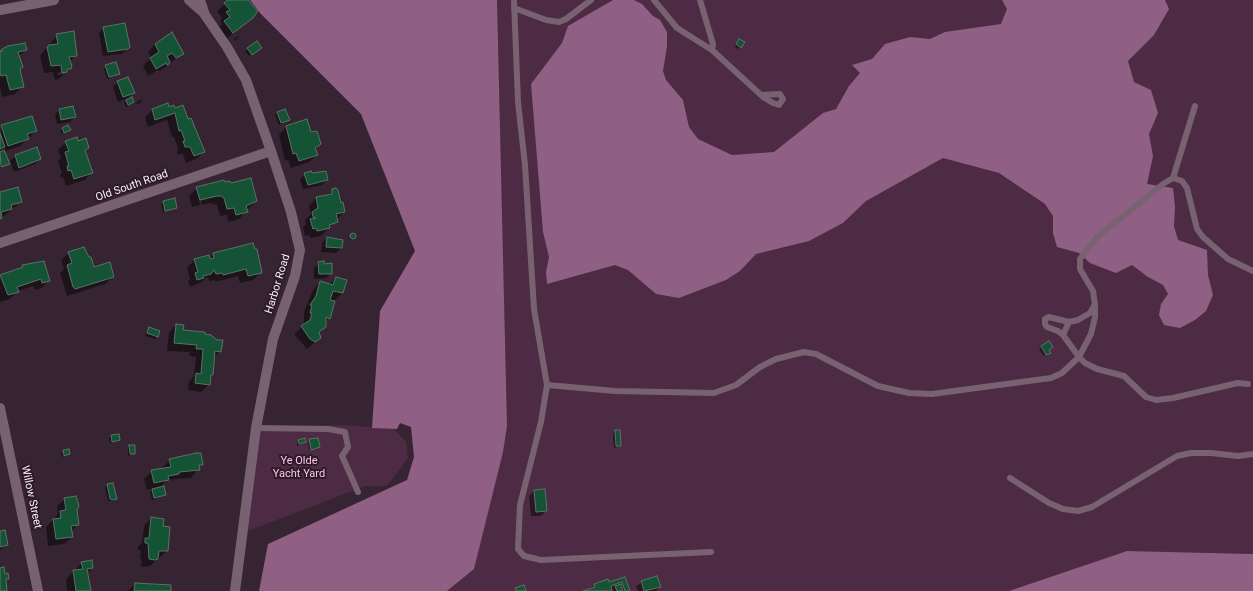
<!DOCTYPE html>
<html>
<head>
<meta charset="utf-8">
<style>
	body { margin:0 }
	canvas { display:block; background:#372432 }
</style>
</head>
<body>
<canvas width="1253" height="591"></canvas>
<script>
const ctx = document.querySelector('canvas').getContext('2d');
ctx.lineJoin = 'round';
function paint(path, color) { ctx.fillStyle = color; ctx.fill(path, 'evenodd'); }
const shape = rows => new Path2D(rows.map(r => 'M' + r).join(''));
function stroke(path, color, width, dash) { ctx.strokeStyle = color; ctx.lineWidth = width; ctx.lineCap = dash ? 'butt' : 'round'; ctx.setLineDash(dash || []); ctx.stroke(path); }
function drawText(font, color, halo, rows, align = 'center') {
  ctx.font = font + ' Roboto,sans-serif'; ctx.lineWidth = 4; ctx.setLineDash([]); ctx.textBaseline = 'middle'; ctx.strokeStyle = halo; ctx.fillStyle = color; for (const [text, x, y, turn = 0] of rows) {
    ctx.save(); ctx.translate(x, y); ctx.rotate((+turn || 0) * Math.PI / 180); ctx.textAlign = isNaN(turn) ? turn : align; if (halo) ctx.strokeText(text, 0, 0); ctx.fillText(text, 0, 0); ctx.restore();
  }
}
paint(shape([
	[497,0,1253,0,1253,554,1127,551,1009,591,447,591,474,569,507,426],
	[345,425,394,429,406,442,408,458,387,486,365,486,248,531,261,427]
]), '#4d2b45');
paint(shape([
	[250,0,497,0,507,426,503,452,474,569,447,591,259,591,268,544,407,480,414,457,411,427,400,423,397,429,372,428,380,311,415,251,361,114,261,14],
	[613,0,634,0,642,4,653,16,660,20,667,32,667,46,663,71,666,80,683,100,689,127,698,139,732,155,774,152,823,113,836,109,849,86,860,73,852,65,872,59,885,44,910,37,930,39,945,32,1001,24,1007,9,1002,0,1165,0,1169,9,1154,35,1128,61,1134,82,1151,90,1158,113,1149,134,1153,156,1147,184,1173,188,1175,207,1174,226,1178,240,1207,250,1208,275,1213,295,1206,311,1195,320,1180,328,1164,325,1159,315,1161,304,1168,294,1163,285,1148,277,1132,265,1116,273,1090,263,1079,253,1057,247,1053,233,1053,216,1045,204,999,173,943,158,866,201,843,223,809,241,756,254,740,271,726,280,679,298,656,294,628,270,615,265,547,284,546,272,549,257,543,232,531,84,562,43,568,26],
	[1127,551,1253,554,1253,591,1009,591]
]), '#905f84');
paint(shape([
	[230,0,248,0,249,19,225,40,217,29,222,24,220,21,222,18,217,11],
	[104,28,129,47,122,54,103,56,99,33],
	[57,35,76,55,70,62,70,68,59,79,55,80,53,72,44,73,40,56],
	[66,71,64,74,58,75,57,73],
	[238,36,239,37,235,41,234,39],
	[737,42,741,47,738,49,735,47],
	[257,43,258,50,249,56,245,51],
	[155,44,182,54,160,71,158,70,148,76,143,66,151,58,148,52],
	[2,50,26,50,18,57,19,69,23,86,15,94,2,97,0,88,0,52],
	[106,66,118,74,107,79,104,69],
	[118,82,133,93,128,98,118,102,113,87],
	[131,98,133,102,126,107,124,103],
	[141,99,142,101,137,105,136,103],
	[167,104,168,108,188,120,204,152,196,159,186,163,183,154,177,154,178,148,174,137,172,137,167,120,148,127,145,117,152,110],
	[60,110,74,117,70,122,57,124,55,114],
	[277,113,289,120,279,125,275,115],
	[1,125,36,131,20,146,3,152,8,163,0,168],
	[286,127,310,133,320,143,315,149,317,155,309,162,291,168,288,160,285,161,279,135],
	[62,128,69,130,62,134,60,131],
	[66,142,77,142,88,148,85,151,92,172,85,180,66,186,63,177,61,178,60,175,62,173,58,161,61,158,58,150],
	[36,148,40,159,35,164,14,172,10,161,15,156],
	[305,174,327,180,322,185,303,189,300,179],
	[224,183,256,201,239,219,228,222,227,215,220,216,217,205,209,203,202,205,199,192,197,192,200,205,192,207,189,196,197,188],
	[333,190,344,212,321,236,310,238,309,235,305,236,303,227,306,224,305,220,311,214,309,206,316,198,327,196],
	[0,193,21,202,0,219],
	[174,199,176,207,163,212,161,204],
	[351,235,354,235,354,237,349,240],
	[327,238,341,248,336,253,321,252,322,243],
	[69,253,93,269,113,277,105,284,67,296,60,273,64,269,61,260],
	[214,254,261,272,253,280,240,283,238,276,215,282,215,280,209,281,207,277,202,282,190,287,188,281,190,279,187,267,195,260,209,259],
	[319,263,331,273,326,278,314,279,314,268],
	[23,266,49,280,42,288,35,290,33,286,18,291,10,299,0,302,0,276,20,269],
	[336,278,346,281,342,293,333,302,329,318,325,322,325,327,318,334,320,338,307,349,294,334,304,325,304,312,313,290,320,282,329,285],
	[176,325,182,331,204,335,220,351,214,358,212,375,209,378,209,384,201,392,188,390,189,382,194,376,196,357,189,356,190,352,167,351,169,332],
	[149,328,157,337,155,339,145,336],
	[1042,346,1048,350,1047,354,1044,356,1039,349],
	[615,431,620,446,614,448,613,434],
	[112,436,119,440,110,443,109,438],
	[299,440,305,442,297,446,297,443],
	[310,440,319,447,309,450,308,443],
	[130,446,134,453,128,456,128,448],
	[68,450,69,454,62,457,61,453],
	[200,454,202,464,191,478,173,479,165,482,160,488,165,495,152,500,150,492,153,489,147,490,144,479,152,471,162,470,162,468,170,460,187,455],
	[108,485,116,499,113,501,108,501,105,487],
	[534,491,546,511,541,516,531,516,529,496],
	[65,499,76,510,78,524,71,532,72,537,64,544,48,546,46,527,58,514,57,506],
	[151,518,162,527,167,551,150,566,143,567,141,566,142,559,140,559,141,550,138,550,138,547,142,543,144,526],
	[0,532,7,545,0,550],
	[82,563,92,568,87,573,90,591,67,591,66,579],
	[657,577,660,587,656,591,638,591,636,587,641,582],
	[624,578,629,591,586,591,595,585,608,584],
	[135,584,170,591,128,591]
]), '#0007');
const building = shape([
	[228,0,248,0,258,11,253,18,233,33,224,21,230,17,226,12,230,10,224,3,228,0],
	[125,23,130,47,128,49,108,52,103,27,125,23],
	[74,31,77,56,69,57,72,66,71,69,67,69,67,72,62,73,61,65,51,66,47,47,49,45,58,44,56,34,74,31],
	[172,32,184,54,176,58,172,53,167,56,170,62,169,64,167,65,166,63,156,69,150,58,159,52,155,44,172,32],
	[739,39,745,42,741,48,736,44,739,39],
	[257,41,262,48,252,55,247,48,257,41],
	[25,43,27,50,18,52,23,67,20,69,24,87,10,90,6,75,1,76,0,73,0,50,2,52,2,49,8,46,25,43],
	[116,62,120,74,109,77,105,65,116,62],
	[128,77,135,93,123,97,117,81,128,77],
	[132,97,134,102,128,105,126,100,132,97],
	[168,103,169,107,174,105,175,108,183,105,188,119,191,118,205,152,194,156,190,147,185,147,183,141,185,141,181,130,179,131,175,113,155,120,152,109,168,103],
	[73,106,76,117,61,120,59,109,73,106],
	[285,109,290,120,281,123,277,112,285,109],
	[32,116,37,131,27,134,29,139,8,146,1,125,32,116],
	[307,119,311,132,317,131,321,144,315,148,318,155,299,161,296,153,293,154,286,126,307,119],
	[68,125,71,130,64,133,62,128,68,125],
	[0,133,5,147,0,149,0,133],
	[77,137,78,141,86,138,89,148,85,150,93,173,74,179,71,170,68,171,67,166,69,166,65,152,69,151,65,141,77,137],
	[37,147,41,159,19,168,15,155,37,147],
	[4,150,10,164,1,167,0,152,4,150],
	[311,171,312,173,326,171,328,180,308,185,304,173,311,171],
	[251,178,257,201,246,206,248,212,236,215,234,208,227,209,224,198,221,196,217,196,200,200,196,187,224,180,225,182,230,181,231,183,251,178],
	[18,187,22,202,11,205,12,209,1,212,2,218,0,219,0,192,18,187],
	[336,188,338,190,341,203,343,202,345,212,336,214,338,222,329,225,330,228,317,231,316,228,313,229,310,219,316,218,313,217,312,212,318,208,316,197,332,194,332,189,336,188],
	[175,198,177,208,165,211,163,201,175,198],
	'350 236a3 3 0 1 1 6 0a3 3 0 1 1-6 0Z',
	[327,237,343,240,342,248,326,247,327,237],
	[253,243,255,249,257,249,262,273,248,276,246,269,223,275,222,273,216,274,214,270,211,274,203,276,204,278,197,280,195,273,198,272,194,259,209,255,210,259,214,258,213,253,253,243],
	[84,247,89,257,91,257,94,267,110,262,114,277,75,289,73,287,67,265,72,263,68,252,84,247],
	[44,261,50,281,42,283,41,279,17,287,19,292,8,295,0,275,23,267,22,265,44,261],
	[324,261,324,264,332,263,332,274,319,274,318,262,324,261],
	[336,277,347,280,343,293,333,291,330,300,335,301,330,319,326,317,326,327,319,332,321,338,315,342,310,339,301,326,310,320,312,313,310,313,312,305,310,305,316,296,320,281,333,285,336,277],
	[176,324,184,325,183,330,205,332,205,334,211,335,217,340,223,340,221,352,215,351,213,375,211,375,210,385,195,383,196,373,201,374,203,349,196,349,197,345,174,343,176,324],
	[149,327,160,331,158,337,147,333,149,327],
	[1049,341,1053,347,1049,350,1051,353,1046,355,1041,346,1049,341],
	[615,430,620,430,621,446,616,446,615,430],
	[119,434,120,440,112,442,111,435,119,434],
	[305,438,306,442,299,444,298,440,305,438],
	[318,438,320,447,311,450,309,439,318,438],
	[129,445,135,445,135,454,130,454,129,445],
	[69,449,70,454,64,456,63,450,69,449],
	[196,453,201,453,203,465,199,465,200,470,179,472,179,474,168,476,169,480,154,483,151,470,171,467,169,459,196,453],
	[113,483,117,499,112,500,110,499,107,484,113,483],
	[164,486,166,495,154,498,152,489,164,486],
	[545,489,547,511,536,512,534,490,545,489],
	[76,496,79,506,77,510,79,525,71,526,73,537,56,539,53,519,61,518,60,511,66,510,64,498,76,496],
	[151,517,164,519,163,526,170,527,168,551,159,551,158,559,155,560,149,559,148,543,145,543,145,538,149,538,151,517],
	[5,530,8,545,0,547,0,531,5,530],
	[92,560,93,568,87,569,91,591,76,591,73,570,83,569,81,562,92,560],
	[4,567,5,574,8,573,9,579,6,579,7,591,0,591,0,568,4,567],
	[657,576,661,587,644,591,641,581,657,576],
	[625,577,630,591,625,591,622,582,611,586,612,591,583,591,595,587,594,584,608,579,609,582,625,577],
	[135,583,171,585,171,591,134,591,135,583],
	[621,584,623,591,617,591,615,586,621,584],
	[524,585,526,591,516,591,515,588,524,585]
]);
paint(building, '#145335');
stroke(building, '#5a7263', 1);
stroke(shape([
	[514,0,518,102,525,165,534,309,547,385,541,422,520,505,518,549,524,556,541,560,711,552],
	[654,0,677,28,712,50,761,95,780,94,783,99,779,105,773,103,763,97],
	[700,0,713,44,712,50],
	[514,8,546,20,559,22,566,19,591,0],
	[1173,178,1182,181,1187,188,1197,229,1203,237,1228,259,1253,271],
	[1094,306,1090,313,1078,320,1069,322,1049,317,1045,319,1045,324,1047,327,1058,331,1063,335,1079,357,1085,363,1097,369,1124,376,1146,397,1156,400,1173,398,1238,383,1248,384],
	[1063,335,1069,322],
	[547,385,615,391,714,393,736,385,760,367,776,359,804,352,816,354,878,386,909,393,932,394,1051,378,1062,373,1079,357,1091,334,1095,317,1095,305,1093,291,1080,269,1080,259,1097,237,1163,184,1173,178,1195,106],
	[256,428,328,429,345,432,348,447,342,456,358,492],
	[1010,478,1049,503,1063,509,1078,511,1092,507,1177,456,1191,453,1211,453,1238,456,1253,454]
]), '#786272', 6);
stroke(shape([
	[189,0,204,13],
	[200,0,205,15,227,47,246,80,271,151,291,212,300,250,295,276,273,339,256,428,235,591],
	[0,10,54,0],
	[0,243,271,151],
	[0,408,38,591]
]), '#786272', 10);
drawText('11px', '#fbeef7', '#2d1b28', [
	["Old South Road",132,186,-19],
	["Harbor Road",278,284,-73],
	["Willow Street",31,497,78]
]);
drawText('11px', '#ffc2ef', '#2d1b28', [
	["Ye Olde",299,461],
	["Yacht Yard",299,474]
]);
</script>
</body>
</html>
